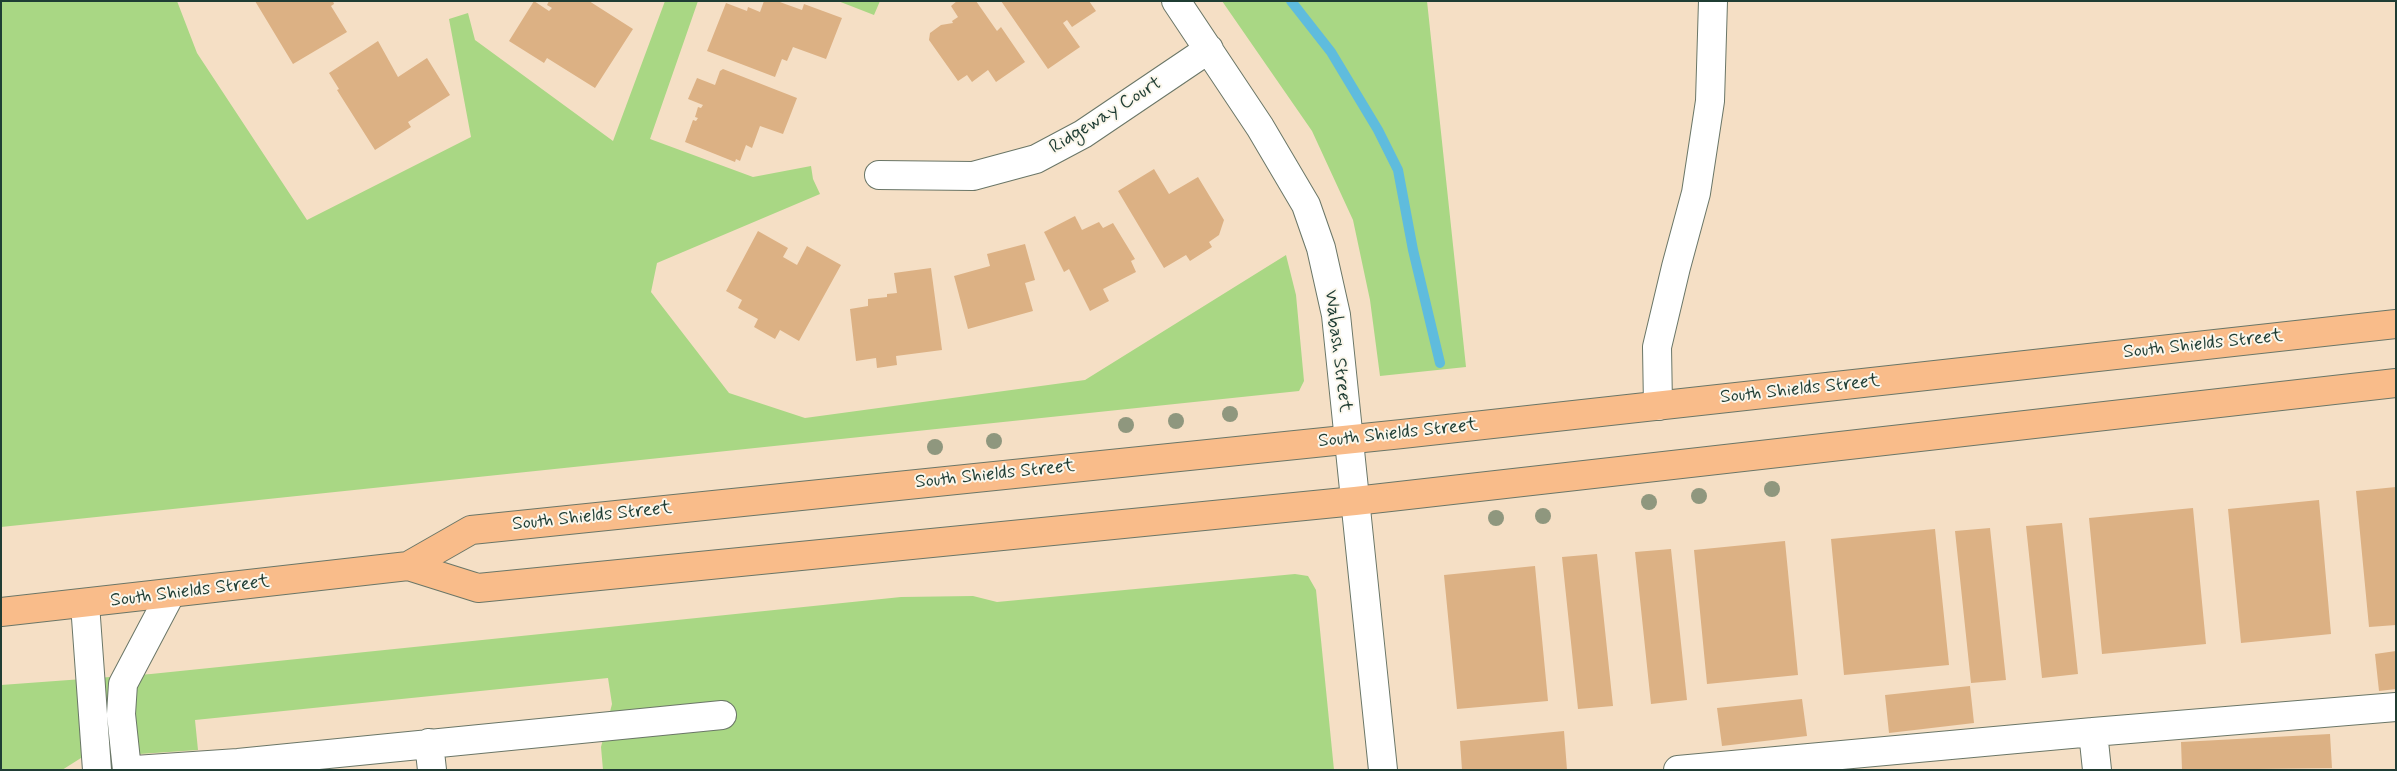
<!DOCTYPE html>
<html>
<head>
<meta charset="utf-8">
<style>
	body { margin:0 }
	#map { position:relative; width:2397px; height:771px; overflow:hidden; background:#f5dfc5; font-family:Mynerve,sans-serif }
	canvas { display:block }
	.frame { position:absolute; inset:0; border:2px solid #1f3d34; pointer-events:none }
</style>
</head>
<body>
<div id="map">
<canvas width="2397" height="771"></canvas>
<div class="frame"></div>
</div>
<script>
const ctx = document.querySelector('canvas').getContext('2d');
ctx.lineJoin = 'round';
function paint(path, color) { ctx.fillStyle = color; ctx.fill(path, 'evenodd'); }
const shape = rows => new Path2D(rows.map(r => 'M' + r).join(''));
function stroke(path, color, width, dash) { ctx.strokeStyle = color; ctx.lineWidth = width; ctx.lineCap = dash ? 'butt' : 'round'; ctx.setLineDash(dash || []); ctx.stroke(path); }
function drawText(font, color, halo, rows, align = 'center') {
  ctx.font = font + ' Mynerve,sans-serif'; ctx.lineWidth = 4; ctx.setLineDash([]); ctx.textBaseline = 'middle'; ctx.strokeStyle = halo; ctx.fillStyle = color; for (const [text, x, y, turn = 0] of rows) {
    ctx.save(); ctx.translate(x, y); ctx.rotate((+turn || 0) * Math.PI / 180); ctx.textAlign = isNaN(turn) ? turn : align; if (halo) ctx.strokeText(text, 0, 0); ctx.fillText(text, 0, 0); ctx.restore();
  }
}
paint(shape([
	[1,1,177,1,197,53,307,220,471,137,449,19,468,13,475,40,613,141,665,1,698,1,650,139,753,177,811,166,813,179,820,194,657,263,651,292,729,393,805,418,1085,380,1286,255,1296,295,1304,381,1299,391,1,527],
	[838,1,880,1,874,15],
	[1222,1,1427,1,1466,367,1380,376,1370,300,1353,220,1312,131],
	[1295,574,1308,576,1316,590,1334,770,603,770,601,747,612,704,608,678,195,720,198,750,81,758,62,770,1,770,1,685,151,674,901,597,973,596,997,602]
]), '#a9d784');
stroke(shape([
	[1291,1,1331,52,1378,130,1398,170,1413,250,1440,363]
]), '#5fbcdd', 10);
paint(shape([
	[255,1,333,1,334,4,331,6,347,32,293,64],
	[534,1,549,11,552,8,547,5,549,1,589,1,633,29,595,88,547,58,544,63,509,41],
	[764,1,777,1,802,10,804,4,842,18,826,59,793,47,787,61,782,59,775,77,707,51,726,3,747,11,748,7,760,12],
	[957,1,976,1,997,31,1001,27,1025,62,996,82,988,70,972,82,967,75,958,81,929,40,930,33,941,25,953,23,952,21,958,17,951,6],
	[1001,1,1089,1,1096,11,1072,27,1067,20,1063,23,1080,47,1048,69],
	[378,41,398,77,427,58,450,95,408,122,411,127,375,150,337,90,339,89,329,73],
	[723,69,797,98,783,134,760,126,752,148,746,145,740,161,736,159,735,162,685,142,693,120,696,121,698,118,695,117,698,107,701,108,703,105,688,99,697,78,715,85,720,71],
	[1154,169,1169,194,1198,177,1224,220,1219,235,1209,242,1212,247,1190,261,1186,255,1164,268,1118,191],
	[1075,216,1082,230,1099,222,1103,228,1113,223,1135,259,1131,261,1136,272,1103,289,1109,301,1090,311,1069,269,1064,272,1044,232],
	[758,231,788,248,783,257,797,265,807,246,841,265,799,341,780,330,775,339,754,327,758,319,738,308,742,300,726,291],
	[1025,244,1035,280,1025,283,1033,311,968,329,954,276,990,266,987,254],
	[931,268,942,350,896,356,897,365,877,368,876,358,856,361,850,309,868,306,868,299,887,297,887,294,897,293,894,273],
	[2396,487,2396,625,2369,627,2356,491],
	[2319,500,2331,634,2241,643,2228,509],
	[2193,508,2206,644,2102,654,2089,518],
	[2062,523,2078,674,2042,678,2026,526],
	[1990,528,2006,680,1971,683,1955,531],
	[1935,529,1949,665,1844,675,1831,539],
	[1785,541,1798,675,1707,684,1694,550],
	[1671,549,1687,700,1651,704,1635,552],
	[1597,554,1613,706,1578,709,1562,557],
	[1535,566,1548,701,1457,709,1444,575],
	[2396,651,2396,689,2379,691,2375,654],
	[1970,686,1974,723,1889,733,1885,695],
	[1802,699,1807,736,1722,746,1717,708],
	[1564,731,1567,770,1462,770,1460,741],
	[2330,734,2332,768,2182,770,2181,742]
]), '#dcb184');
const minor = shape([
	[1176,1,1260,127,1306,205,1321,248,1336,315,1383,770],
	[879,175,973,176,1036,159,1083,134,1209,49],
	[1658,406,1657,347,1676,267,1696,193,1710,101,1713,1],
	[85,604,97,770],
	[2093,732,2097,770],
	[429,743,432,770],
	[127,770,121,714,123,684,170,595],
	[135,770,238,763,722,715],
	[1678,770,2093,732,2396,707]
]);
const major = shape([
	[408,566,478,588,1355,501,2396,383],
	[1,612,408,566,471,530,1402,434,2396,324]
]);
stroke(minor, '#6a7667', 30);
stroke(major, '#6a7667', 30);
stroke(minor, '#fff', 28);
stroke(major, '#f9bc8a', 28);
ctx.fillStyle = '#8f977e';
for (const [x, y] of [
	[1230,414],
	[1176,421],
	[1126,425],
	[994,441],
	[935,447],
	[1772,489],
	[1699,496],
	[1649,502],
	[1543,516],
	[1496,518]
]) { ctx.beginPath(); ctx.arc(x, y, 8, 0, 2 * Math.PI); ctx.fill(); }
drawText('19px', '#1f3d34', '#fbf7ec', [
	["Ridgeway Court",1106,116,-32],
	["South Shields Street",2203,345,-6],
	["Wabash Street",1337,351,83],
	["South Shields Street",1800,390,-6],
	["South Shields Street",1398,434,-6],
	["South Shields Street",995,475,-6],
	["South Shields Street",592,517,-6],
	["South Shields Street",190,592,-7]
]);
</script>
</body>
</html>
